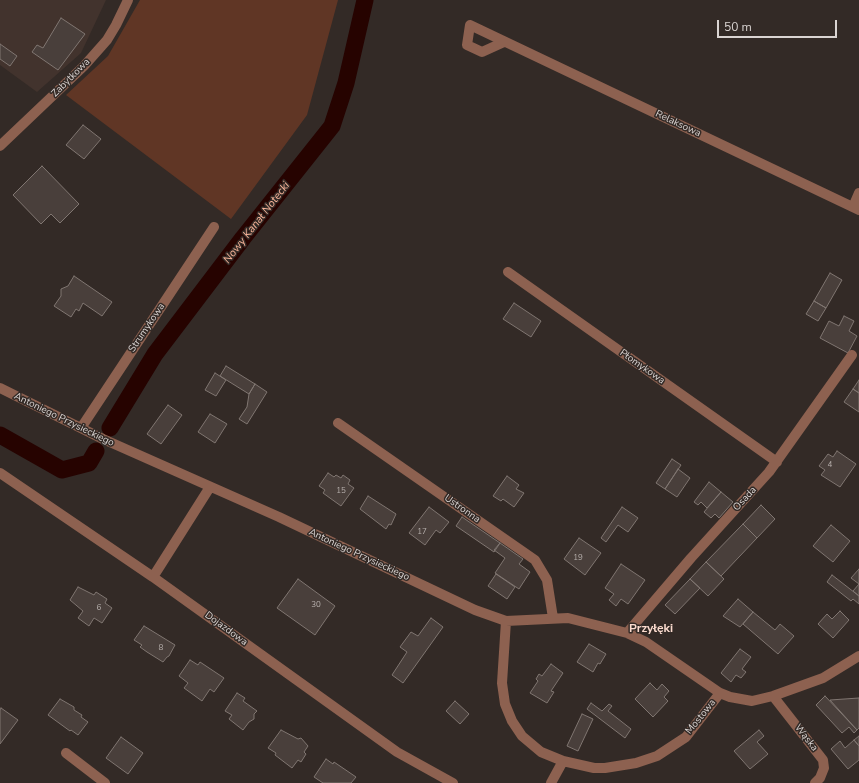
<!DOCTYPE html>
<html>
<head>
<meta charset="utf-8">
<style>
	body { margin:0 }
	#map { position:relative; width:859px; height:783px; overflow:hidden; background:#332a26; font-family:"Nunito Sans",sans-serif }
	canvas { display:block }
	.scale { position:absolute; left:717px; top:20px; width:120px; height:18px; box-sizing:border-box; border:2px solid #dad4d2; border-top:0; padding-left:5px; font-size:12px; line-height:14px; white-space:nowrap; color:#dad4d2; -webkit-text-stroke:3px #332a26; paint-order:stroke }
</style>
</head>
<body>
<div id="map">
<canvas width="859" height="783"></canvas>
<div class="scale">50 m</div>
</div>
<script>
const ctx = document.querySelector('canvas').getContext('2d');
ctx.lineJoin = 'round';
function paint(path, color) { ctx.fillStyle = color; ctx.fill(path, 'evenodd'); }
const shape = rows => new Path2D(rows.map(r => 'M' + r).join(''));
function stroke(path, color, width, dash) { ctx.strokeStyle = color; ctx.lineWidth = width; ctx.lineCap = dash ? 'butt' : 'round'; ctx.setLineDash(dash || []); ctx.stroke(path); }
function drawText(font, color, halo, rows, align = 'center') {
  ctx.font = font + ' "Nunito Sans",sans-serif'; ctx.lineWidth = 3; ctx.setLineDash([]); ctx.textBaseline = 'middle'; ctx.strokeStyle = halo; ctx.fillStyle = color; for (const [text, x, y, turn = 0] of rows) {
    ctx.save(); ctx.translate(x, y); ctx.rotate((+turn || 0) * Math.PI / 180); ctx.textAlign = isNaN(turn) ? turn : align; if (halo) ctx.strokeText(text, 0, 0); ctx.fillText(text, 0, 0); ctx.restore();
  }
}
paint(shape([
	[0,0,106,0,81,53,37,92,0,65]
]), '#42332d');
paint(shape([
	[140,0,338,0,307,115,231,219,66,95,108,56]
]), '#603625');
stroke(shape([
	[110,428,155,354,243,238,332,126,346,83,365,0],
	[0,435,62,470,89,463,96,451]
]), '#260300', 17);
const building = shape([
	[61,18,85,34,58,70,32,52,37,45,43,48,61,18],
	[0,44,17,56,10,66,0,59,0,44],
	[83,125,101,139,84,159,66,145,83,125],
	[42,166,79,204,60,223,51,214,41,224,13,195,42,166],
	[830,273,842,280,826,308,814,301,830,273],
	[74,276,112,302,102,316,83,303,79,311,76,309,71,317,54,306,61,296,61,289,68,286,74,276],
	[814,301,826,308,818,321,806,314,814,301],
	[514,303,541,321,531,337,503,319,514,303],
	[844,316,854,321,849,331,857,336,848,353,820,338,829,321,839,326,844,316],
	[226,366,255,384,249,394,220,376,226,366],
	[215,373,226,380,216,396,205,390,215,373],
	[859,380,859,393,853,389,859,380],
	[255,384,267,392,247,424,239,419,247,407,249,394,255,384],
	[853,389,859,393,859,412,844,402,853,389],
	[168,405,182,415,161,444,147,434,168,405],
	[210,414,227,424,215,443,198,432,210,414],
	[837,451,856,464,840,487,821,475,825,470,819,466,828,454,833,457,837,451],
	[672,459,681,465,665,489,656,483,672,459],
	[678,469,690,478,677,497,665,489,678,469],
	[328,473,334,477,336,475,341,478,343,475,350,480,348,484,354,488,341,506,323,493,325,490,319,486,328,473],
	[507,476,519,485,516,489,524,493,514,507,503,499,501,501,493,496,507,476],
	[709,482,721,492,707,508,701,502,698,505,694,502,709,482],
	[721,492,733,502,719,518,715,514,711,518,704,512,721,492],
	[368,496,396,514,391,525,389,524,386,529,360,509,368,496],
	[761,505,775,519,757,538,743,524,761,505],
	[429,507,449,522,440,533,436,530,425,545,409,533,429,507],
	[622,507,638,518,628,532,618,525,606,542,601,538,622,507],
	[462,517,500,543,494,552,456,526,462,517],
	[743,524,757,538,721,576,706,562,743,524],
	[831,525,850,541,833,562,813,546,831,525],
	[579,538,601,553,585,575,564,559,579,538],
	[500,543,523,559,519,564,530,572,519,589,495,573,505,558,494,550,500,543],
	[706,562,724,579,708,596,690,579,706,562],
	[621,564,645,580,628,604,621,599,616,606,609,600,614,594,605,588,621,564],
	[859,569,859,584,851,578,859,569],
	[496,574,515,587,507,599,488,586,496,574],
	[832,575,859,596,859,604,853,599,851,601,827,582,832,575],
	[298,579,335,606,315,635,277,608,298,579],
	[690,579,700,588,675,614,665,605,690,579],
	[859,584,859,596,853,591,859,584],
	[78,587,94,595,96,592,107,599,105,603,112,608,102,623,94,618,89,626,78,618,83,611,70,600,78,587],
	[738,599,753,612,740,627,723,616,738,599],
	[840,611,849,620,833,638,818,624,827,614,832,619,840,611],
	[753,612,775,630,780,624,794,636,778,654,743,624,753,612],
	[431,618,443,627,403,683,392,675,407,652,400,647,411,632,418,636,431,618],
	[144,626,175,645,169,656,167,657,163,662,147,652,140,647,142,645,134,640,144,626],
	[589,644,606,654,600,664,598,663,593,672,577,662,589,644],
	[740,649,751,657,742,669,746,672,741,678,736,675,731,682,721,673,740,649],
	[190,660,198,665,200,662,224,678,214,692,210,689,202,701,184,688,188,683,179,676,190,660],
	[551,664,563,673,551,691,554,692,547,703,530,693,538,681,536,679,539,674,542,676,551,664],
	[650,683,657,690,662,684,669,691,664,697,668,701,653,717,635,699,650,683],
	[237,693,245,698,243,701,257,711,254,714,254,719,249,722,243,730,229,719,232,715,225,711,237,693],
	[825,696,857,730,854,733,849,727,842,733,816,705,825,696],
	[859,698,859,728,857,730,830,700,859,698],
	[60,699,74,707,74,710,82,715,81,717,88,722,78,735,71,730,70,731,48,715,60,699],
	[455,701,469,714,460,724,446,711,455,701],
	[591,703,602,711,609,704,612,706,608,711,631,729,625,738,587,709,591,703],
	[1,708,18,720,0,744,0,710,1,708],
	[582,714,593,719,578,751,567,746,582,714],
	[281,730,298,739,301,738,308,746,304,752,306,754,301,762,298,760,292,768,275,755,276,753,268,748,281,730],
	[759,730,764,736,757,742,768,754,750,769,734,751,759,730],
	[859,736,859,746,854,740,859,736],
	[121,737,143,753,128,774,106,758,121,737],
	[854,740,859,746,859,760,848,769,831,749,840,741,845,748,854,740],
	[326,759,333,764,334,762,356,777,351,783,323,783,314,777,326,759]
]);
paint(building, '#493f3b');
stroke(building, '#807671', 1);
stroke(shape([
	[504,42,482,52,467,45,470,25,859,210],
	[0,146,84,66,107,40,116,25,128,0],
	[853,207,859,193],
	[508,272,777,462],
	[0,388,103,439,279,517,475,610,506,621,568,618,627,633,646,642,720,693,730,697,752,701,773,696,823,678,859,656],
	[338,423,535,560,547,580,553,618],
	[81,428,214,227],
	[0,473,153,577,397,752,453,783],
	[153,577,210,487],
	[506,621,502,683,505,704,512,721,522,736,541,752,563,761,594,768,605,768,636,763,657,756,686,737,720,693],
	[627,633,691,558,769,472,852,355],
	[773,696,823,760,824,768,820,778,815,783],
	[66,753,105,783],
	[551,783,563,761]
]), '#8d6150', 10);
drawText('8px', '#b6afac', null, [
	["4",830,465],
	["15",341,491],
	["17",422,532],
	["19",578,558],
	["30",316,605],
	["6",99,608],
	["8",161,648]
]);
drawText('10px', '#dad4d2', '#332a26', [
	["Zabytkowa",71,78,-45],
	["Relaksowa",678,124,25],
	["Strumykowa",147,328,-56],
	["Płomykowa",642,367,35],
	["Antoniego Przysieckiego",64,420,26],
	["Osada",745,499,-47],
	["Ustronna",462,509,35],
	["Antoniego Przysieckiego",359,555,25],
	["Dojazdowa",226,629,36],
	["Mostowa",701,717,-51],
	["Wąska",806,738,52]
]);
drawText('italic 11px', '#fbb59a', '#332a26', [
	["Nowy Kanał Notecki",257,223,-52]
]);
drawText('bold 12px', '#fcdccf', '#332a26', [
	["Przyłęki",651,629]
]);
</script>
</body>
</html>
